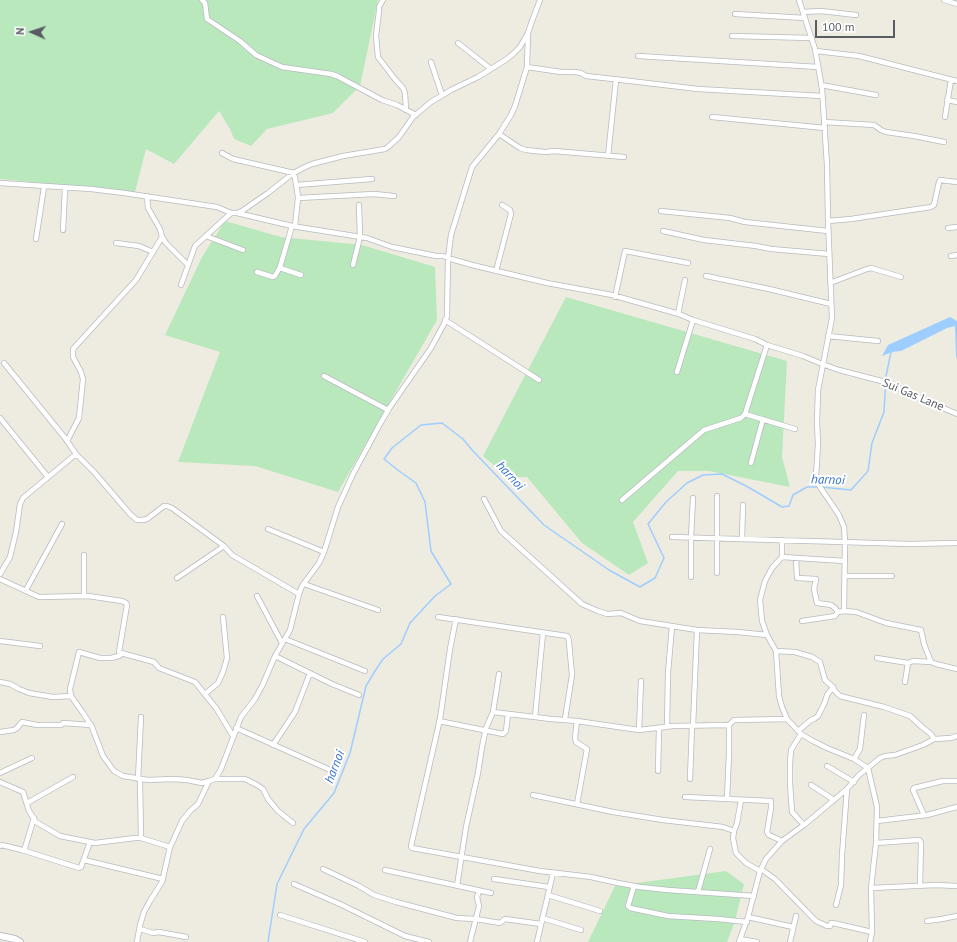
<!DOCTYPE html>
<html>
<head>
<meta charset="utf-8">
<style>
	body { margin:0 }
	#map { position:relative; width:957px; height:942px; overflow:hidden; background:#eeece0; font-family:"PT Sans",sans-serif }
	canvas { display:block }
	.north { position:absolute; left:12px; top:12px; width:40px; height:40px; -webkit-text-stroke:3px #fff; paint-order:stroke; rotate:273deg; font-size:11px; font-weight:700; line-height:16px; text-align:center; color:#595c63 }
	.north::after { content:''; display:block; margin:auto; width:14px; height:18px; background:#595c63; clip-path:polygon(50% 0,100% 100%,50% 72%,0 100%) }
	.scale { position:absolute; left:815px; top:20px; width:80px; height:18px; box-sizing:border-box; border:2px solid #595c63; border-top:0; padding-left:5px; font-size:12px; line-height:14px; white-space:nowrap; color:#595c63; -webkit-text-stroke:3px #fff; paint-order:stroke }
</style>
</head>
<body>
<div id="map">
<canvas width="957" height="942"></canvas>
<div class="north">N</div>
<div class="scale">100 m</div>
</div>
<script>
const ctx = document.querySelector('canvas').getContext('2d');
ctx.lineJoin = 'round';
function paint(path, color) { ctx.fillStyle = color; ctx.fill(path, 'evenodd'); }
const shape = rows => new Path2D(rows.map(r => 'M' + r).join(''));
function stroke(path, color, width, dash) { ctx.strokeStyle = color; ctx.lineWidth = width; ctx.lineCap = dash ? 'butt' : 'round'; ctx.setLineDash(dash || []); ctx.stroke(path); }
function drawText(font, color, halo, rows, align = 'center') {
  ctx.font = font + ' "PT Sans",sans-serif'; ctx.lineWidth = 4; ctx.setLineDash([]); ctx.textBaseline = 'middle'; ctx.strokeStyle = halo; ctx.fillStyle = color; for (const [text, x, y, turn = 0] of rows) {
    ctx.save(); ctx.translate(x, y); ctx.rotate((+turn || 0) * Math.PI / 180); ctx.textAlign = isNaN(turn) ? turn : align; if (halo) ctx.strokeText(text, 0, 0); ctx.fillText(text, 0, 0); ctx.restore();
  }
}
paint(shape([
	[0,0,378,0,360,86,333,113,267,129,251,146,234,139,230,129,219,111,174,164,146,149,135,192,0,179],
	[225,221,281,237,362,245,435,267,437,320,338,492,255,466,178,462,220,352,165,335,202,257],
	[566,297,787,361,782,457,790,487,709,471,678,471,633,522,648,563,629,575,582,543,527,477,508,477,483,456],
	[726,871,744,884,735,921,727,942,588,942,615,886]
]), '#b9e8bd');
paint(shape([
	[950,317,957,321,957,359,956,356,955,326,947,328,901,351,892,352,882,356,888,345]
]), '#9ecdff');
stroke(shape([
	[821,487,851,490,868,471,872,443,884,412,886,376,891,352],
	[268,942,277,884,304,829,334,793,350,753,366,686,375,671,383,659,401,644,410,623,435,596,451,584,431,551,425,502,416,483,399,471,384,459,392,448,421,425,442,423,463,439,473,451,544,525,609,570,640,587,655,578,664,558,648,524,666,502,687,483,703,475,722,474,748,487,782,507,789,506,793,495,807,487,818,487]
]), '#9ecdff', 1.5);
const street = shape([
	[202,0,205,3,207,19,240,41,256,55,282,67,331,74,337,76,382,100,397,105,416,115],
	[383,0,379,7,379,11,376,36,378,57,394,78,403,88,405,93,406,110],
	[799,0,815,49,822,88,827,165,828,221,832,318,818,390,817,422,818,444,816,477,818,484,839,515,844,527,845,542,844,611],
	[944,0,957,4],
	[803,12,821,11,856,15],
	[735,14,805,18],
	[732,36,812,38],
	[458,43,491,69],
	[816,51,859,56,957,81],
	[638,56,818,67],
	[431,62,442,95],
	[527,67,561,72,575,72,581,73,586,76,613,79,698,89,822,96],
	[821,85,876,95],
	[947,100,957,102],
	[712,117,825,128],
	[945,117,951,80],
	[824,122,874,125,881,130,886,132,914,136,944,142],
	[499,134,520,148,526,150,545,152,554,151,624,157],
	[222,153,233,159,294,173,297,189,298,198,295,226],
	[608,156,616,80],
	[0,183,91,189,124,193,217,207,231,213,237,213,242,211,268,193,292,174,303,168,312,164,343,156,385,149,388,147,399,137,413,117,431,102,451,90,478,77,507,59,513,54,520,47,528,33,532,21,540,0],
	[296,185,372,179],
	[147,196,148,208,160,229,162,237,166,243,188,265],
	[298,198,374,194,394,196],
	[661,211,730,218,745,222,828,231],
	[237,213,292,226,367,238,392,247,436,256,443,256,451,259,472,265,547,283,612,295,679,314,693,320,755,339,767,345,803,356,822,364,839,370,889,383,906,392,957,414],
	[828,221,851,219,931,207,934,205,939,182,940,180,957,182],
	[948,228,957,227],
	[63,230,65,188],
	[663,231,704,240,756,246,771,249,829,254],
	[206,236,243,250],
	[36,239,44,187],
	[116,243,139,246,153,252],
	[951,256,957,255],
	[353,265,360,237,359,205],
	[280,268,301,275],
	[496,271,511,214,510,210,502,205],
	[257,272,273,277,275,276,280,267,292,226],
	[706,276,769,289,831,304],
	[830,283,867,269,871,268,901,277],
	[181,285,195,246,231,213],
	[615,297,625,251,688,263],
	[678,314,685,280],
	[445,320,539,380],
	[828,336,878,341],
	[4,363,65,438,76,454,94,472,130,514,137,520,143,520,147,519,164,506,167,506,172,508,224,546,232,555,299,594],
	[677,372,693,320],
	[324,376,388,410],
	[745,414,795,429],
	[0,418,48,477],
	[67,441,79,418,83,379,81,372,73,357,73,349,136,280,162,237],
	[751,463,763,419],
	[484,499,501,531,582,604,598,611,607,614,621,613,640,621,697,630,738,632,767,635],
	[622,500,704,430,741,418,745,414,767,345],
	[268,529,324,552],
	[672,537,910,544,957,543],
	[742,539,743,505],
	[782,540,782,557,772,568,765,581,760,600,762,621,767,635,776,651,779,696,782,707,787,719,801,734,813,741,827,748,854,759,868,768,877,807,876,843,871,888,872,932,870,942],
	[782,557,845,561],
	[796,558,797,578,816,579,814,589,817,603,831,605,835,608,838,612,835,616,802,621],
	[717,573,717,496],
	[0,574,10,557,16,532,20,504,23,498,76,454],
	[845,576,892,576],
	[691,577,691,538,693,498],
	[177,578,224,546],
	[0,579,39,597,88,596,122,601,126,603,127,605,119,652,121,653,154,662,159,668,195,682,216,708,233,736],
	[304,584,378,610],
	[26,590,62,524],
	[84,596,84,555],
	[257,596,282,643],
	[838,612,844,611,856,612,886,623,921,630,924,644,931,662,936,664,957,669],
	[438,617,567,636,568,637,569,642,572,675,565,719],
	[456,619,450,649,440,719,411,846,412,848,540,871,591,877,618,883,640,887,668,890,754,896],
	[285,639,365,671],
	[0,641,40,646],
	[776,651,795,652,812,657,820,662,825,680,833,687,834,690,840,696,884,707,910,716,922,727,931,734,934,739],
	[122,654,119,656,111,658,100,658,79,652,70,689,71,696,83,713,92,727,103,756,114,771,123,776,148,780,173,779,187,780,202,783,209,781],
	[275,656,332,684,359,695],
	[877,658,908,663],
	[0,682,10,684,19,689,29,693,53,697,71,696],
	[905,682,908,663,913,661,931,662],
	[205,694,218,683,223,672,227,658,223,617],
	[493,712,551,719,577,721,639,730,673,726,729,725,734,720,787,719],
	[535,717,543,633],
	[439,721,503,734,506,731,508,714],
	[577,721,575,738,576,742,587,749,577,804],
	[693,726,697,630],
	[667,727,668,673,672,626],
	[236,728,328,769],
	[639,730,641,681],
	[798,731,811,720,814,719,818,716,825,702,827,695,833,687],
	[0,732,14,730,17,728,22,722,37,725,61,725,63,723,91,725],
	[801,734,791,750,790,763,790,783,792,812,804,825],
	[273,745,295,712,310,673],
	[854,759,860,749,864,715],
	[827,766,854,782],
	[658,771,659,728],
	[0,773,32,758],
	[138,779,141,717],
	[140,779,141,838],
	[215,779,245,779,257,785,263,789,268,799,278,811,293,823],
	[690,779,692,726],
	[0,782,23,792,29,811,36,822,60,836,95,843,135,838,141,838,170,847],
	[811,785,834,800],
	[533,795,613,812,663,820,723,827,734,831],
	[685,797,771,801,771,808,767,832,769,835,782,841],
	[727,798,729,754,729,725],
	[741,800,737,823,734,831,733,838,736,853,746,863,760,871],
	[27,803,73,777],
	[924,815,913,790,914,788,943,781,957,781],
	[877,821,927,815,957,807],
	[876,843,919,840,921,842,920,886],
	[0,846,2,845,22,850,79,868,81,867,90,842],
	[24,851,34,818],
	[84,860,163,879],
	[323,869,359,886,374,895,396,902,434,912,457,918,476,919,500,923,505,919,541,924],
	[761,869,775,879,816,921,827,926,830,926,831,923,833,923,872,932],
	[385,870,491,893],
	[494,879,549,887],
	[294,884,342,905,405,936,429,942],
	[457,886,466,827,478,773,482,747,486,728,493,712,499,674],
	[634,886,628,906,630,908,668,916,718,919,747,922],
	[871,888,936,885,957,886],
	[698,892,710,849],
	[548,895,600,911],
	[836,905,841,885,842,855,847,789],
	[280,915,365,942],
	[748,917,793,927],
	[542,918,581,930],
	[927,921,942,919,957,916],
	[140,929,153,933,159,932,186,937],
	[740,939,757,942],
	[137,942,140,925,144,912,150,901,162,882,170,847,173,841,182,821,190,811,198,804,209,781,215,779,221,769,241,717,255,699,263,684,275,656,290,630,299,594,302,586,319,563,324,552,338,507,353,474,380,424,390,407,431,348,444,324,447,316,448,258,451,235,472,167,499,134,511,115,515,106,527,67,528,33],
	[470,942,479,906,477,897,479,891],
	[537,942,553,873],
	[739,942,748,917,760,871,766,859,782,841,804,825,847,789,859,775,880,758,885,756,895,755,923,745,934,739,951,738,957,736],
	[790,942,796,916]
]);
const secondary = shape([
	[0,936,15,939,20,942]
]);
stroke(street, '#b8bac1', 6);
stroke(secondary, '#bbbec6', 8);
stroke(street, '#fff', 4.5);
stroke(secondary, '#fff', 6);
drawText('12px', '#595c63', '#fff', [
	["Sui Gas Lane",913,395,23]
]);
drawText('italic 13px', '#3573cf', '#fff', [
	["harnoi",510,476,47],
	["harnoi",828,480,2],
	["harnoi",335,767,-69]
]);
</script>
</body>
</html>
